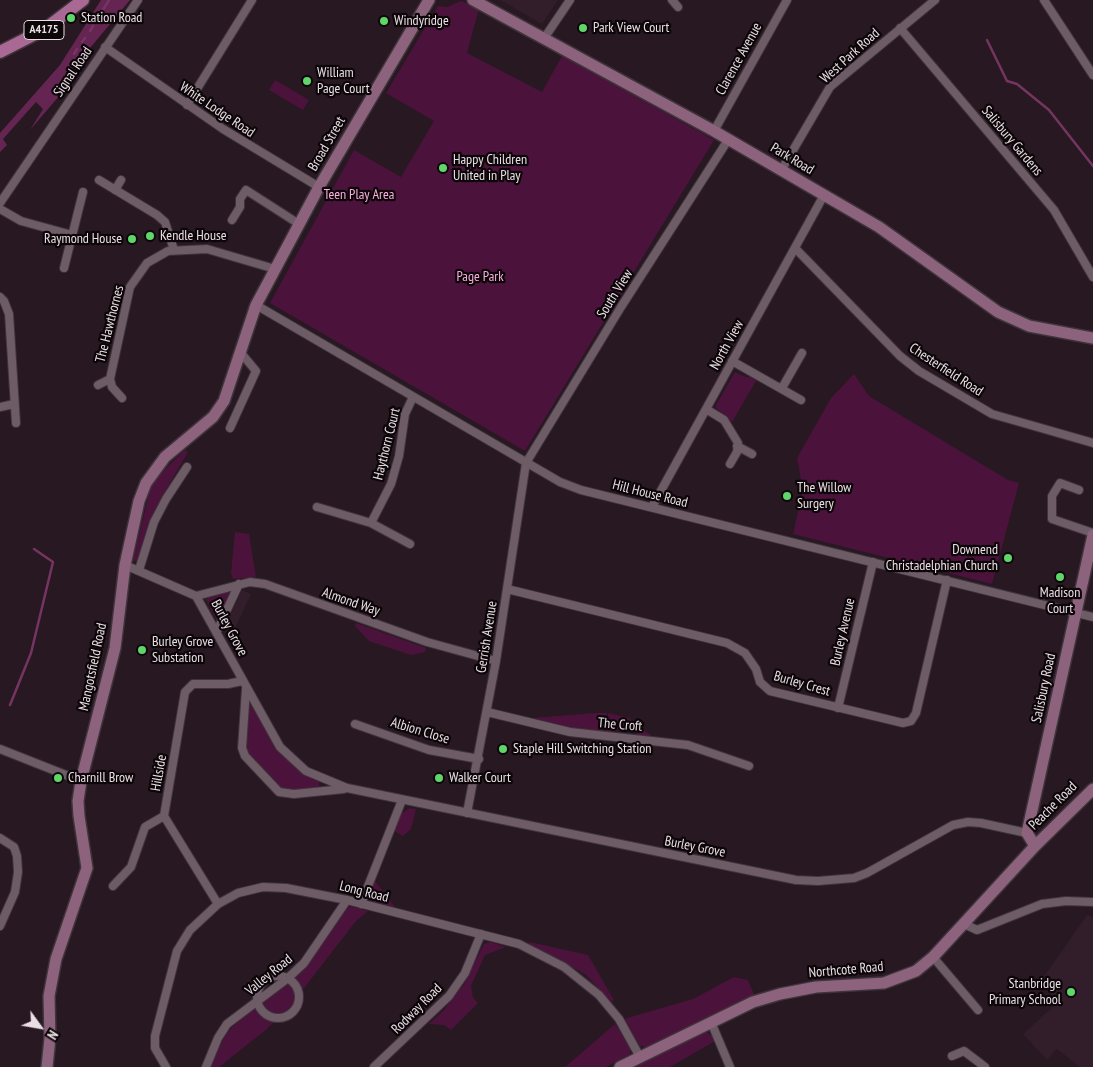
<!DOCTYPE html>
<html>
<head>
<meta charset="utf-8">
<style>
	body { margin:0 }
	#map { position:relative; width:1093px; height:1067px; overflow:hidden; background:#271821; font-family:"PT Sans Narrow",sans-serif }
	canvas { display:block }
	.north { position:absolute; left:15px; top:1002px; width:50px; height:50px; -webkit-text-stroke:4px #0c0609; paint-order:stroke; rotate:122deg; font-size:14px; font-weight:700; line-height:20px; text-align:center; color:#eadfe5 }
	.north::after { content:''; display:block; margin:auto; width:18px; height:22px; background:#eadfe5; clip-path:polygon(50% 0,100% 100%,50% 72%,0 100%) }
</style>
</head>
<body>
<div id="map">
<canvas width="1093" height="1067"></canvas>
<div class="north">N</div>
</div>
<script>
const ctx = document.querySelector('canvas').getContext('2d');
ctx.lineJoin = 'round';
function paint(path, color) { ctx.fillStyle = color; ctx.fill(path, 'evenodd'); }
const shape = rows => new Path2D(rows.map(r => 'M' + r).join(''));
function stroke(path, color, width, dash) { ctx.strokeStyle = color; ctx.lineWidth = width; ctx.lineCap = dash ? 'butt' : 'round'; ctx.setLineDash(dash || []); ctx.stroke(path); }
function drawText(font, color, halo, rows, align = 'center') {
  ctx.font = font + ' "PT Sans Narrow",sans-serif'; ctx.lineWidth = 4.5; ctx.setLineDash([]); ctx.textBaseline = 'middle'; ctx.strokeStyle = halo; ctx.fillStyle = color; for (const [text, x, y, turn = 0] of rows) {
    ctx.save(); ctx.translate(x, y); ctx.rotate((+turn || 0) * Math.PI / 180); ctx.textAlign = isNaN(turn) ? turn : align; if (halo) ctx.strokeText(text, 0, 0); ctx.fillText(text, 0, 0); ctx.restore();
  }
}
paint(shape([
	[500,0,558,0,542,24],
	[242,590,251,594,233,633,224,629],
	[1087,915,1093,917,1093,1067,1080,1067,1057,1049,1047,1060,1023,1034,1058,1002,1040,982]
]), '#321d2b');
paint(shape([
	[461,1,479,8,467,53,542,92,562,56,714,140,525,451,270,303,354,150,401,177,434,121,386,93,438,6,447,7],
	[275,80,309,100,303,110,269,90],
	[735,372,748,378,749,376,756,381,732,422,715,407],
	[854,374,869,396,1008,480,1019,483,992,584,793,534,803,490,797,458,831,398],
	[185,450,188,452,155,509,147,529,140,558,138,561,133,561,150,489,160,474],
	[235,532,249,534,256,577,233,579,231,573],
	[230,592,231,595,219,620,217,621,206,599],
	[356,623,426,648,425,652,411,655,369,641,355,626],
	[248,704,251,704,282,753,296,768,319,781,319,788,291,792,283,790,249,756,245,750],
	[595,713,607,713,603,732,579,730,532,718],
	[608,713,629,718,653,737,639,736,629,728,623,727,614,732,605,732],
	[410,808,416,809,411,829,403,836,394,831,400,814],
	[375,881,395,907,376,903,371,900,369,896],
	[350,906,368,911,356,921,301,992,289,1011,279,1016,267,1029,219,1067,210,1067,225,1036,233,1026,306,965,342,914],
	[490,942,506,947,485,955,471,986,473,998,478,1003,451,1030,444,1025,429,1024,444,1010,464,984,484,944],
	[530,942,588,955,614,1000,612,1002,585,974,529,945],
	[734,977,748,980,755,997,646,1047,640,1046,624,1019,693,999],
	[615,1024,630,1046,630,1054,606,1067,565,1067],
	[706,1032,713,1036,715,1041,670,1067,633,1067]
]), '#4b133b');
paint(shape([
	[101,0,130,0,80,60,65,83,60,95,30,130,43,109,36,102,3,139,7,145,0,152,0,133,60,65]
]), '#652552');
stroke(shape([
	[90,31,109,0],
	[987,40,1007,81,1017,84,1049,110,1093,166],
	[82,42,85,38],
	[74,54,77,49],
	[10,705,31,653,53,562,34,549]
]), '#753461', 2.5);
const street = shape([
	[672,0,678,7],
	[1044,0,1093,75],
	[900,28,1054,210,1093,277],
	[545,37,570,0],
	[105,47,223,129,319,187],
	[187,105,252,0],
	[714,131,787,0],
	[782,169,830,87,935,0],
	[99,180,157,215,165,222,174,250],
	[115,190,121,180],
	[0,203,138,0],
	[0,209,21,221,72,235],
	[232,220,240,207,240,199,246,190,299,224],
	[795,248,900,356,919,371,992,414,1093,443],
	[64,268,83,192],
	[0,297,4,301,9,314,16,423],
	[256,305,560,482,581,490,1093,617],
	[732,361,801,400],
	[98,385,110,379],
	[782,388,802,353],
	[122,398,112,387,110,379,130,287,147,263,168,251,207,249,275,269],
	[0,407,14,404],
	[706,409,724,420,738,443,737,452,730,464],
	[230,428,256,371,241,353],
	[737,446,752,454],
	[1079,490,1060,483,1052,496,1052,519,1093,533],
	[317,507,371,523,410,544],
	[652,507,824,195],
	[371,523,391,484,399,456,405,414,413,397],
	[125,565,196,596,280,747,306,771,347,788,796,880,818,881,854,878,867,873,953,825,968,822,981,823,1027,833],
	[139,570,154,522,166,499,187,467],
	[507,589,727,643,745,653,756,669,760,682,770,691,903,723,911,721,916,713,947,580],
	[196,596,250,582,265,584,427,642,496,661],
	[217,631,239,584],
	[246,689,242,748,245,756,279,792,294,794,344,789],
	[838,708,873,562],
	[487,712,570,732,688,745,749,766],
	[355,724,429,750,479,759],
	[0,749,81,781],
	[467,813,496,661,526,463,621,307,728,140],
	[0,838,14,847,17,856,18,872,15,892,0,926],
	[113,886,131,867,145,827,164,816],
	[218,904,164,816,185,692,193,684,228,684,242,681],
	[361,904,402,800],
	[964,924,977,930,1042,904,1066,901,1093,902],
	[933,957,978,1010],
	'257 997a21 21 0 1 1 42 0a21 21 0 1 1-42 0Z',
	[711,1022,730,1067],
	[952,1056,964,1051,985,1067],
	[166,1067,155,1048,155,1036,177,951,190,930,218,904,238,893,263,887,286,888,347,900,519,944,564,967,599,995,619,1019,640,1057],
	[206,1067,218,1038,227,1024,288,978,304,963,347,900],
	[374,1067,449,996,465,973,481,934]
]);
const secondary = shape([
	[473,0,714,131,879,227,998,312,1029,326,1093,338],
	[1035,846,1027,833,1093,535],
	[47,1067,50,1038,49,996,56,959,87,868,79,816,78,801,81,781,115,648,125,565,139,501,146,483,165,457,213,417,224,401,256,305,263,292,319,187,429,0],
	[620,1067,753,1002,780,994,816,987,884,983,916,971,933,957,1035,846,1093,789]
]);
const primary = shape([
	[0,52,45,29,83,0]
]);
stroke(street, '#3f343b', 10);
stroke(secondary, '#3f343b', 14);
stroke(primary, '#3f343b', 15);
stroke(street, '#6d5b66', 8);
stroke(secondary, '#8c627d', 11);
stroke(primary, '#aa6894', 12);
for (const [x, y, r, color] of [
	[71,18,5,"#60d56a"],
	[384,21,5,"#60d56a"],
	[583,28,5,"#60d56a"],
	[307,81,5,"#60d56a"],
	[443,168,5,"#60d56a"],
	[150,236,5,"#60d56a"],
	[132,239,5,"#60d56a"],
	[787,496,5,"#60d56a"],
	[1008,558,5,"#60d56a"],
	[1060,577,5,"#60d56a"],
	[142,650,5,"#60d56a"],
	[503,749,5,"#60d56a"],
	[58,778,5,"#60d56a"],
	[439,778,5,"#60d56a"],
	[1071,992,5,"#60d56a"]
]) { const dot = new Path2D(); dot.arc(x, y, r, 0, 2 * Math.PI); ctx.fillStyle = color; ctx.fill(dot); stroke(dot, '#0c0609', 2); }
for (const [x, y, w] of [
	[44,30,40]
]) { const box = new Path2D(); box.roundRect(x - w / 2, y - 9.5, w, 19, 4); ctx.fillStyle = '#0c0609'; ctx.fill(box); stroke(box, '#eadfe5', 1); }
drawText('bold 12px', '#eadfe5', null, [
	["A4175",44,30]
]);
drawText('14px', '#eadfe5', '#0c0609', [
	["Station Road",81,18],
	["Windyridge",394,21],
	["Park View Court",593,28],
	["William",317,73],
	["Page Court",317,89],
	["Happy Children",453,160],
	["United in Play",453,176],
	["Kendle House",160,236],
	["Raymond House",122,239,"right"],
	["The Willow",797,488],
	["Surgery",797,504],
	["Downend",998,550,"right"],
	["Christadelphian Church",998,566,"right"],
	["Madison",1060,593,"center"],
	["Court",1060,609,"center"],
	["Burley Grove",152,642],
	["Substation",152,658],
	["Staple Hill Switching Station",513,749],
	["Charnill Brow",68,778],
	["Walker Court",449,778],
	["Stanbridge",1061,984,"right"],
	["Primary School",1061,1000,"right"]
], 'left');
drawText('14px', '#eadfe5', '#0c0609', [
	["West Park Road",850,56,-42],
	["Clarence Avenue",739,59,-61],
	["Signal Road",73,72,-56],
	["White Lodge Road",217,110,34],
	["Salisbury Gardens",1012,141,50],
	["Broad Street",327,144,-60],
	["Park Road",792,159,31],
	["South View",615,294,-58],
	["The Hawthornes",110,324,-76],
	["North View",727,345,-61],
	["Chesterfield Road",946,370,33],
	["Haythorn Court",387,444,-76],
	["Hill House Road",650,494,14],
	["Almond Way",351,602,19],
	["Burley Grove",229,628,62],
	["Burley Avenue",843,632,-77],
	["Gerrish Avenue",487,637,-81],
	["Mangotsfield Road",93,667,-78],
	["Burley Crest",802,684,16],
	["Salisbury Road",1044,688,-78],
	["The Croft",620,725,5],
	["Albion Close",420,731,17],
	["Hillside",159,773,-80],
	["Peache Road",1053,806,-45],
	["Burley Grove",695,847,11],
	["Long Road",364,892,14],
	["Northcote Road",846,970,-5],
	["Valley Road",269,975,-39],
	["Rodway Road",417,1009,-45]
]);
drawText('14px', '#fcaee0', '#0c0609', [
	["Teen Play Area",359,195],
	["Page Park",480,277]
]);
</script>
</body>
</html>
